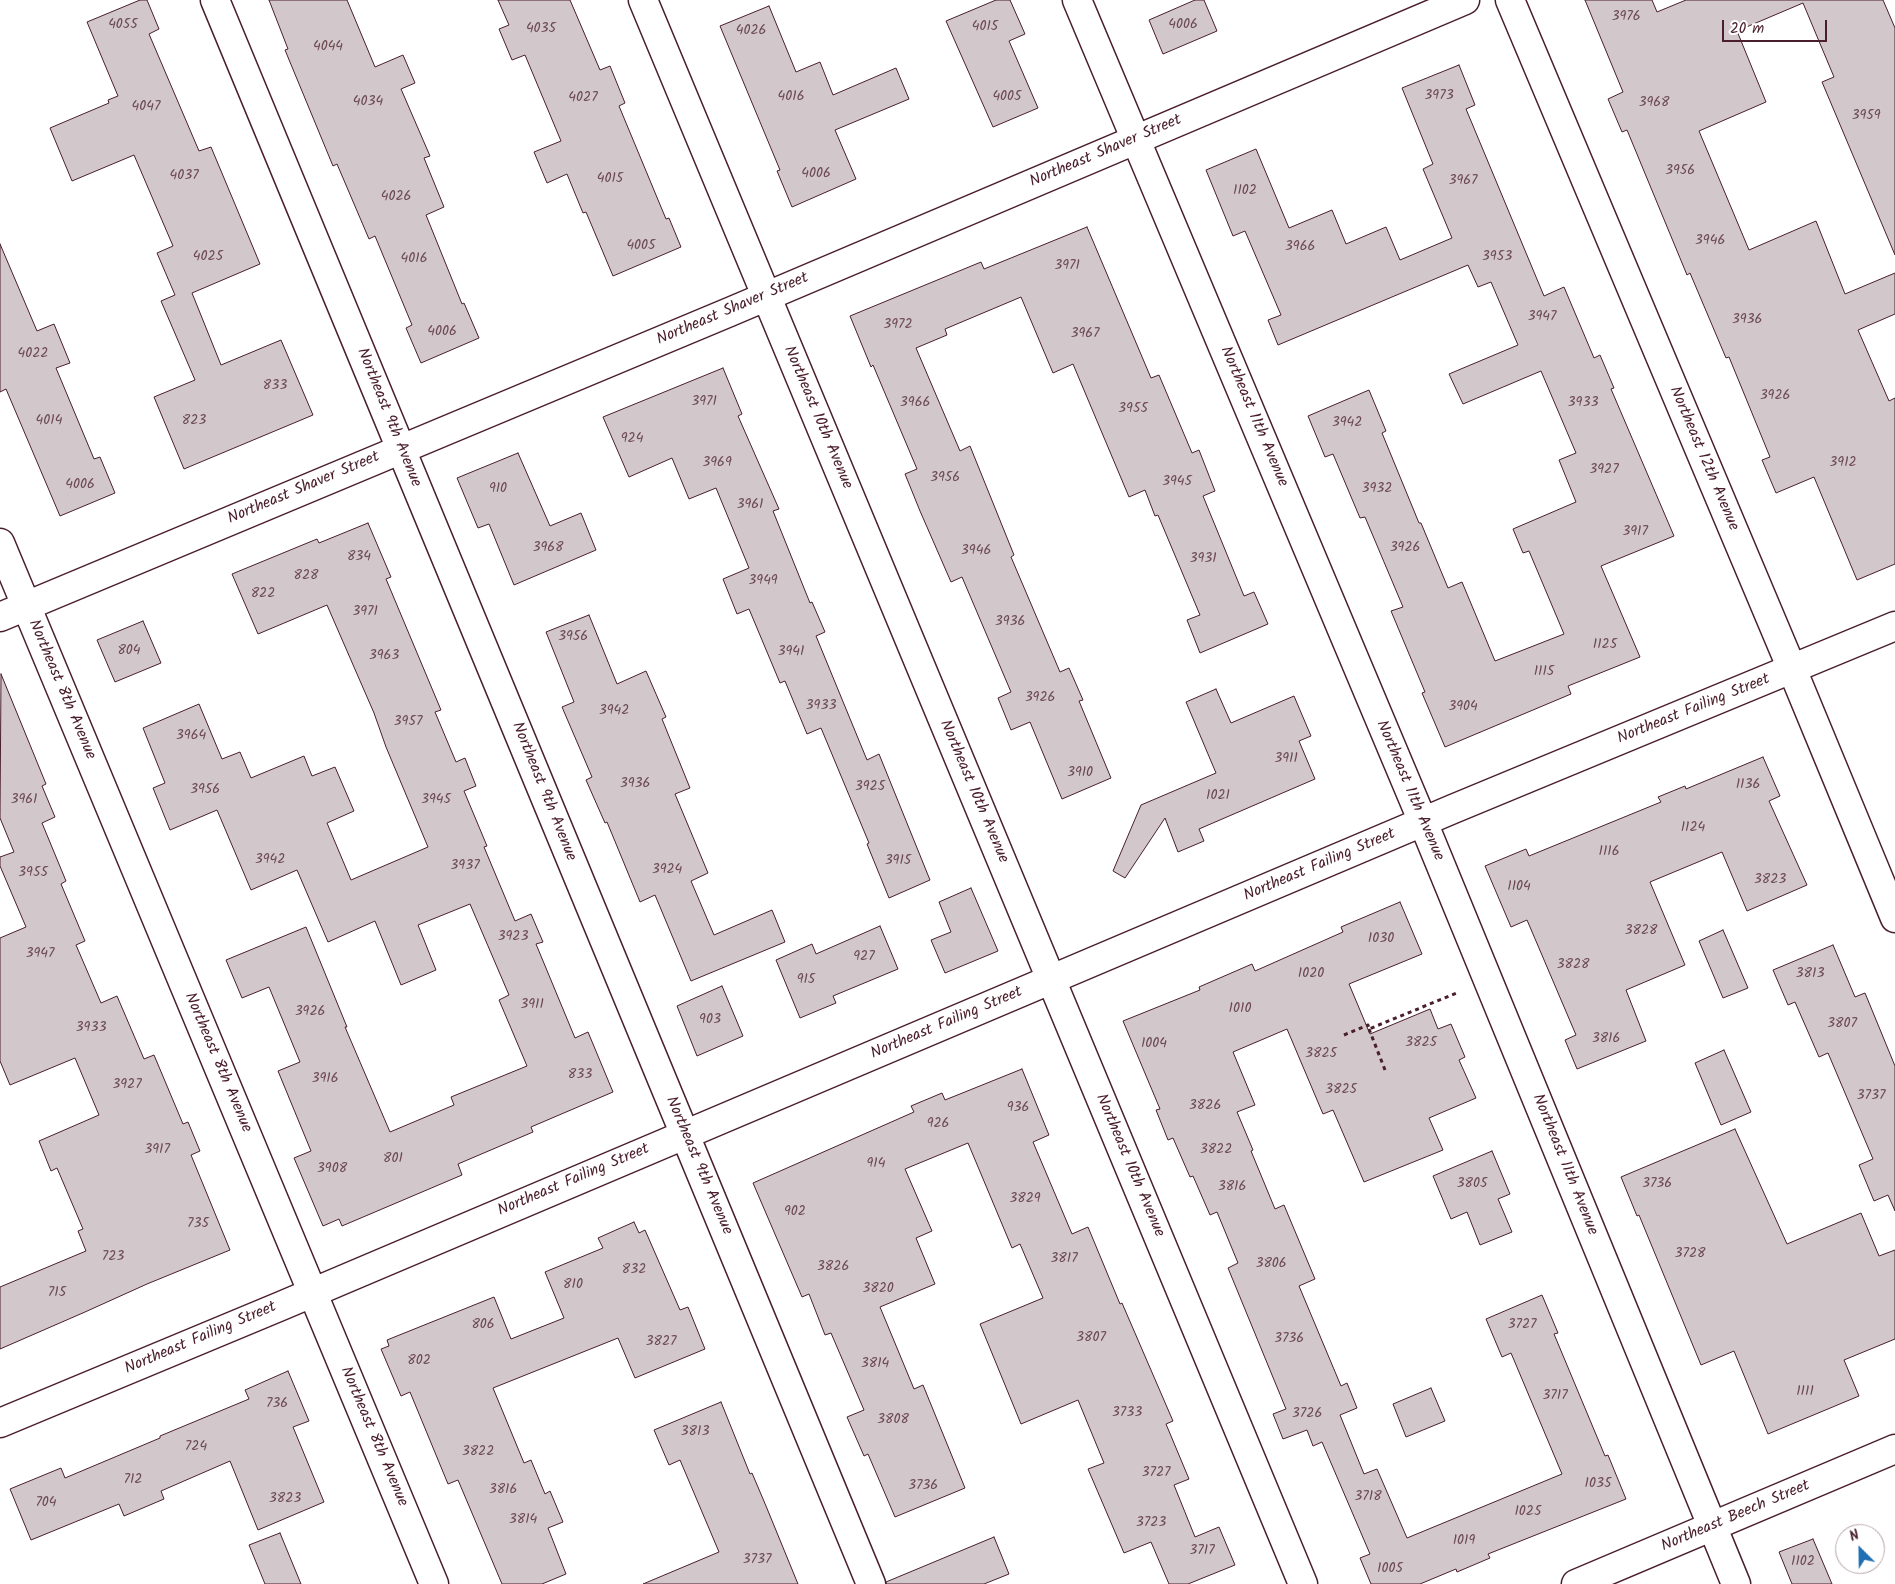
<!DOCTYPE html>
<html>
<head>
<meta charset="utf-8">
<style>
	body { margin:0 }
	#map { position:relative; width:1895px; height:1584px; overflow:hidden; background:#fff; font-family:Kalam,sans-serif }
	canvas { display:block }
	.north { position:absolute; left:1835px; top:1524px; width:50px; height:50px; box-sizing:border-box; background:#fff; border:1px solid #b7a5aa; border-radius:50%; rotate:337deg; font-size:14px; font-weight:700; line-height:20px; text-align:center; color:#4a1f2b }
	.north::after { content:''; display:block; margin:auto; width:18px; height:22px; background:#1f6fb2; clip-path:polygon(50% 0,100% 100%,50% 72%,0 100%) }
	.scale { position:absolute; left:1722px; top:20px; width:105px; height:22px; box-sizing:border-box; border:2px solid #4a1f2b; border-top:0; padding-left:6px; font-size:15px; line-height:18px; white-space:nowrap; color:#4a1f2b; -webkit-text-stroke:4px #fff; paint-order:stroke }
</style>
</head>
<body>
<div id="map">
<canvas width="1895" height="1584"></canvas>
<div class="north">N</div>
<div class="scale">20 m</div>
</div>
<script>
const ctx = document.querySelector('canvas').getContext('2d');
ctx.lineJoin = 'round';
function paint(path, color) { ctx.fillStyle = color; ctx.fill(path, 'evenodd'); }
const shape = rows => new Path2D(rows.map(r => 'M' + r).join(''));
function stroke(path, color, width, dash) { ctx.strokeStyle = color; ctx.lineWidth = width; ctx.lineCap = dash ? 'butt' : 'round'; ctx.setLineDash(dash || []); ctx.stroke(path); }
function drawText(font, color, halo, rows, align = 'center') {
  ctx.font = font + ' Kalam,sans-serif'; ctx.lineWidth = 4; ctx.setLineDash([]); ctx.textBaseline = 'middle'; ctx.strokeStyle = halo; ctx.fillStyle = color; for (const [text, x, y, turn = 0] of rows) {
    ctx.save(); ctx.translate(x, y); ctx.rotate((+turn || 0) * Math.PI / 180); ctx.textAlign = isNaN(turn) ? turn : align; if (halo) ctx.strokeText(text, 0, 0); ctx.fillText(text, 0, 0); ctx.restore();
  }
}
const building = shape([
	[140,0,147,0,159,29,149,34,199,151,211,147,260,264,192,293,221,365,281,340,313,415,184,469,154,397,195,380,161,301,175,295,157,253,173,246,134,155,72,181,50,128,109,103,108,100,118,96,87,22,140,0],
	[269,0,347,0,375,67,403,55,415,83,401,89,430,156,424,158,444,207,426,215,462,304,464,303,479,338,421,363,406,328,412,325,375,236,369,239,337,164,333,166,285,50,288,49,269,0],
	[498,0,570,0,600,70,610,66,625,103,619,106,666,219,669,218,681,247,613,276,586,212,583,213,567,174,547,183,534,152,561,141,525,55,512,60,499,29,509,25,498,0],
	[996,0,1010,0,1025,34,1009,41,1038,108,993,127,946,21,996,0],
	[1195,0,1204,0,1217,31,1163,54,1149,20,1195,0],
	[1585,0,1652,0,1657,12,1686,0,1883,0,1895,28,1895,255,1822,82,1834,77,1803,3,1737,31,1766,102,1699,131,1749,250,1816,221,1845,294,1895,273,1895,314,1858,330,1889,401,1895,398,1895,564,1857,580,1814,477,1776,493,1762,460,1770,457,1729,357,1726,358,1690,273,1687,275,1627,130,1622,132,1608,99,1623,92,1585,0],
	[769,6,796,72,820,62,833,95,896,68,909,99,835,130,856,179,792,207,777,171,780,170,720,26,769,6],
	[1459,65,1475,105,1466,109,1544,296,1564,287,1594,358,1600,355,1614,388,1611,389,1674,536,1601,566,1640,657,1568,686,1571,694,1445,747,1422,693,1425,692,1391,611,1403,607,1365,517,1360,518,1333,454,1325,457,1308,416,1369,390,1386,431,1382,433,1419,523,1421,523,1448,588,1462,582,1495,661,1564,634,1529,551,1523,553,1513,529,1576,502,1559,460,1576,453,1541,371,1463,404,1449,374,1518,345,1491,282,1478,287,1468,265,1278,345,1268,320,1281,315,1245,231,1233,236,1206,170,1256,149,1289,228,1332,210,1346,244,1386,227,1400,260,1452,238,1423,169,1433,164,1402,88,1459,65],
	[1087,227,1151,378,1159,375,1192,453,1199,450,1215,491,1203,496,1244,596,1254,592,1268,624,1200,653,1187,620,1200,615,1158,515,1155,516,1145,490,1129,497,1073,364,1053,373,1021,297,945,329,947,335,916,348,960,451,970,446,1014,555,1011,557,1060,672,1069,668,1083,700,1079,701,1111,778,1062,799,1030,722,1011,730,998,698,1011,692,962,577,951,582,920,511,905,474,917,469,873,365,871,367,850,316,981,262,984,269,1087,227],
	[0,244,37,331,54,324,70,363,56,368,94,459,100,457,115,493,60,516,6,389,0,392,0,244],
	[723,368,742,414,738,416,779,509,773,511,810,603,812,602,825,632,816,636,867,760,879,754,930,880,889,898,867,844,869,843,821,728,807,734,785,681,780,683,749,609,737,614,723,579,749,568,716,488,689,499,672,458,629,477,603,417,723,368],
	[518,453,550,526,581,513,596,550,514,585,489,524,478,528,457,478,518,453],
	[368,523,391,577,386,579,441,710,435,712,456,762,465,758,476,786,464,791,487,846,484,847,515,921,531,914,543,942,536,944,575,1038,588,1032,613,1092,531,1127,533,1132,458,1164,462,1175,342,1226,339,1219,323,1226,294,1158,311,1151,278,1071,300,1062,269,987,242,998,226,960,306,927,347,1027,345,1027,390,1132,454,1105,451,1097,527,1066,499,1000,509,995,470,904,418,925,436,970,401,985,375,921,328,942,297,870,251,890,217,810,170,830,153,788,165,783,143,728,199,704,222,759,240,752,251,778,304,756,312,776,335,767,354,811,327,823,351,880,428,847,386,747,374,713,327,605,258,634,232,574,317,539,319,543,368,523],
	[589,615,617,684,646,671,666,717,662,719,690,788,675,794,708,873,691,881,714,935,772,910,785,942,691,981,655,895,640,902,607,822,605,823,586,780,592,777,562,707,574,702,546,632,589,615],
	[143,621,161,663,115,682,97,640,143,621],
	[1,674,46,784,42,786,55,817,42,823,66,881,61,884,85,941,76,945,101,1003,117,996,144,1059,154,1055,183,1124,188,1122,200,1151,191,1155,230,1250,147,1284,85,1312,0,1349,0,1287,86,1251,78,1231,83,1229,57,1168,51,1171,39,1141,99,1115,75,1058,10,1085,0,1061,0,938,26,927,0,866,0,857,14,852,0,818,1,674],
	[1216,689,1231,723,1294,696,1311,736,1299,741,1315,779,1199,829,1204,841,1178,852,1165,818,1125,878,1113,871,1141,805,1216,773,1186,702,1216,689],
	[1763,757,1780,796,1769,801,1807,885,1747,911,1722,852,1650,882,1685,965,1626,990,1646,1041,1577,1069,1565,1040,1576,1035,1527,920,1511,927,1485,866,1526,849,1529,856,1661,802,1658,797,1685,786,1686,789,1763,757],
	[971,888,998,951,945,973,931,940,951,932,939,902,971,888],
	[1400,902,1422,954,1349,984,1370,1034,1430,1009,1438,1029,1451,1024,1465,1057,1459,1060,1476,1098,1429,1118,1443,1150,1364,1182,1333,1110,1323,1114,1287,1029,1233,1052,1255,1105,1237,1112,1253,1150,1251,1151,1275,1209,1284,1205,1315,1279,1299,1286,1341,1386,1347,1383,1357,1408,1340,1415,1364,1474,1377,1469,1407,1538,1562,1474,1511,1353,1502,1357,1486,1319,1542,1295,1558,1333,1554,1334,1605,1456,1608,1455,1626,1499,1488,1554,1490,1558,1457,1572,1456,1569,1420,1584,1371,1584,1360,1558,1370,1554,1322,1442,1313,1446,1307,1430,1283,1439,1273,1414,1286,1409,1228,1268,1238,1263,1217,1212,1210,1215,1193,1176,1190,1177,1173,1138,1168,1140,1156,1110,1160,1109,1123,1021,1200,990,1199,987,1252,964,1255,971,1343,932,1341,927,1400,902],
	[880,926,898,969,833,996,836,1003,800,1018,776,960,812,944,816,954,880,926],
	[1723,930,1748,988,1723,998,1699,941,1723,930],
	[1833,945,1855,997,1865,993,1895,1066,1895,1211,1888,1195,1874,1201,1859,1165,1873,1159,1828,1053,1819,1057,1795,1002,1788,1005,1773,970,1833,945],
	[722,986,743,1036,697,1056,677,1006,722,986],
	[1724,1050,1751,1112,1721,1125,1695,1063,1724,1050],
	[1022,1069,1049,1135,1033,1142,1072,1234,1088,1227,1120,1304,1122,1303,1173,1421,1166,1424,1189,1479,1174,1485,1195,1537,1219,1527,1235,1565,1188,1584,1169,1584,1151,1542,1124,1553,1088,1469,1104,1463,1078,1400,1021,1424,980,1324,1043,1298,1020,1244,1012,1248,968,1143,905,1169,932,1231,916,1238,935,1284,880,1307,914,1389,923,1385,965,1488,895,1517,868,1454,864,1456,847,1417,864,1410,831,1333,825,1335,809,1294,802,1297,753,1183,914,1112,911,1106,942,1093,945,1100,1022,1069],
	[1735,1129,1787,1244,1861,1213,1879,1256,1895,1250,1895,1339,1844,1360,1859,1396,1768,1434,1734,1351,1701,1365,1639,1215,1637,1216,1621,1177,1735,1129],
	[1492,1151,1510,1194,1498,1199,1512,1232,1480,1245,1467,1212,1451,1219,1433,1176,1492,1151],
	[634,1222,639,1233,645,1230,680,1310,688,1307,705,1349,635,1378,618,1338,493,1388,524,1463,531,1460,545,1494,550,1491,563,1522,548,1528,566,1574,542,1584,502,1584,458,1480,448,1484,410,1392,401,1396,381,1349,389,1346,387,1340,494,1297,511,1339,564,1318,545,1272,603,1248,598,1238,634,1222],
	[288,1371,309,1421,293,1427,324,1502,258,1530,230,1461,161,1491,164,1499,124,1516,119,1504,31,1540,10,1489,61,1468,65,1478,160,1438,160,1436,249,1399,245,1390,288,1371],
	[1431,1388,1445,1421,1406,1437,1393,1404,1431,1388],
	[721,1402,750,1474,752,1473,766,1506,798,1584,643,1584,719,1552,680,1460,669,1465,654,1430,721,1402],
	[280,1533,301,1584,265,1584,249,1545,280,1533],
	[994,1537,1009,1574,984,1584,886,1584,886,1582,994,1537],
	[1813,1539,1832,1584,1792,1584,1779,1552,1813,1539]
]);
paint(building, '#d2c7cb');
stroke(building, '#4a1f2b', 1);
const minor = shape([
	[215,0,871,1584],
	[643,0,1303,1584],
	[1077,0,1423,822,1736,1584],
	[1510,0,1792,669,1895,918],
	[0,543,434,1584],
	[0,617,732,311,1465,0],
	[0,1423,281,1306,1453,809,1895,626],
	[1576,1584,1895,1449]
]);
stroke(minor, '#4a1f2b', 31);
stroke(shape([
	[1369,1029,1385,1070],
	[1344,1035,1368,1025,1369,1029,1459,992]
]), '#4a1f2b', 3, [4, 4]);
stroke(minor, '#fff', 28);
drawText('14px', '#6c4953', null, [
	["3976",1626,18],
	["4055",123,26],
	["4006",1183,26],
	["4015",985,28],
	["4035",541,30],
	["4026",751,32],
	["4044",328,48],
	["3973",1439,97],
	["4016",791,98],
	["4005",1007,98],
	["4027",583,99],
	["4034",368,103],
	["3968",1654,104],
	["4047",146,108],
	["3959",1866,117],
	["3956",1680,172],
	["4006",816,175],
	["4037",184,177],
	["4015",610,180],
	["3967",1463,182],
	["1102",1245,192],
	["4026",396,198],
	["3946",1710,242],
	["4005",641,247],
	["3966",1300,248],
	["4025",208,258],
	["3953",1497,258],
	["4016",414,260],
	["3971",1067,267],
	["3947",1542,318],
	["3936",1747,321],
	["3972",898,326],
	["4006",442,333],
	["3967",1085,335],
	["4022",33,355],
	["833",275,387],
	["3926",1775,397],
	["3971",704,403],
	["3966",915,404],
	["3933",1583,404],
	["3955",1133,410],
	["4014",49,422],
	["823",194,422],
	["3942",1347,424],
	["924",632,440],
	["3969",717,464],
	["3912",1843,464],
	["3927",1604,471],
	["3956",945,479],
	["3945",1177,483],
	["4006",80,486],
	["910",498,490],
	["3932",1377,490],
	["3961",750,506],
	["3917",1635,533],
	["3968",548,549],
	["3926",1405,549],
	["3946",976,552],
	["834",359,558],
	["3931",1203,560],
	["828",306,577],
	["3949",763,582],
	["822",263,595],
	["3971",365,613],
	["3936",1010,623],
	["3956",573,638],
	["1125",1605,646],
	["804",129,652],
	["3941",791,653],
	["3963",384,657],
	["1115",1544,673],
	["3926",1040,699],
	["3933",821,707],
	["3904",1463,708],
	["3942",614,712],
	["3957",408,723],
	["3964",191,737],
	["3911",1286,760],
	["3910",1080,774],
	["3936",635,785],
	["1136",1748,786],
	["3925",870,788],
	["3956",205,791],
	["1021",1218,797],
	["3961",24,801],
	["3945",436,801],
	["1124",1693,829],
	["1116",1609,853],
	["3942",270,861],
	["3915",898,862],
	["3937",465,867],
	["3924",667,871],
	["3955",33,874],
	["3823",1770,881],
	["1104",1519,888],
	["3828",1641,932],
	["3923",513,938],
	["1030",1381,940],
	["3947",40,955],
	["927",864,958],
	["3828",1573,966],
	["1020",1311,975],
	["3813",1810,975],
	["915",806,981],
	["3911",532,1006],
	["1010",1240,1010],
	["3926",310,1013],
	["903",710,1021],
	["3807",1842,1025],
	["3933",91,1029],
	["3816",1606,1040],
	["3825",1421,1044],
	["1004",1154,1045],
	["3825",1321,1055],
	["833",580,1076],
	["3916",325,1080],
	["3927",127,1086],
	["3825",1341,1091],
	["3737",1871,1097],
	["3826",1205,1107],
	["936",1018,1109],
	["926",938,1125],
	["3917",157,1151],
	["3822",1216,1151],
	["801",393,1160],
	["914",876,1165],
	["3908",332,1170],
	["3805",1472,1185],
	["3736",1657,1185],
	["3816",1232,1188],
	["3829",1025,1200],
	["902",795,1213],
	["735",198,1225],
	["3728",1690,1255],
	["723",113,1258],
	["3817",1064,1260],
	["3806",1271,1265],
	["3826",833,1268],
	["832",634,1271],
	["810",573,1286],
	["3820",878,1290],
	["715",57,1294],
	["806",483,1326],
	["3727",1522,1326],
	["3807",1091,1339],
	["3736",1289,1340],
	["3827",661,1343],
	["802",419,1362],
	["3814",875,1365],
	["1111",1805,1393],
	["3717",1555,1397],
	["736",277,1405],
	["3733",1127,1414],
	["3726",1307,1415],
	["3808",893,1421],
	["3813",695,1433],
	["724",196,1448],
	["3822",478,1453],
	["3727",1156,1474],
	["712",133,1481],
	["1035",1598,1485],
	["3736",923,1487],
	["3816",503,1491],
	["3718",1368,1498],
	["3823",285,1500],
	["704",46,1504],
	["1025",1528,1513],
	["3814",523,1521],
	["3723",1151,1524],
	["1019",1464,1542],
	["3717",1202,1552],
	["3737",757,1561],
	["1102",1803,1563],
	["1005",1390,1570]
]);
drawText('16px', '#4a1f2b', '#fff', [
	["Northeast Shaver Street",1106,152,-23],
	["Northeast Shaver Street",733,310,-23],
	["Northeast 11th Avenue",1253,417,67],
	["Northeast 9th Avenue",388,418,68],
	["Northeast 10th Avenue",817,418,67],
	["Northeast 12th Avenue",1703,459,67],
	["Northeast Shaver Street",304,489,-23],
	["Northeast 8th Avenue",61,690,67],
	["Northeast Failing Street",1694,710,-22],
	["Northeast 11th Avenue",1409,791,67],
	["Northeast 9th Avenue",543,792,68],
	["Northeast 10th Avenue",973,792,67],
	["Northeast Failing Street",1320,866,-23],
	["Northeast Failing Street",947,1024,-23],
	["Northeast 8th Avenue",217,1063,67],
	["Northeast 11th Avenue",1564,1165,68],
	["Northeast 9th Avenue",698,1166,67],
	["Northeast 10th Avenue",1129,1166,67],
	["Northeast Failing Street",574,1181,-23],
	["Northeast Failing Street",201,1339,-23],
	["Northeast 8th Avenue",373,1437,67],
	["Northeast Beech Street",1736,1517,-23]
]);
</script>
</body>
</html>
